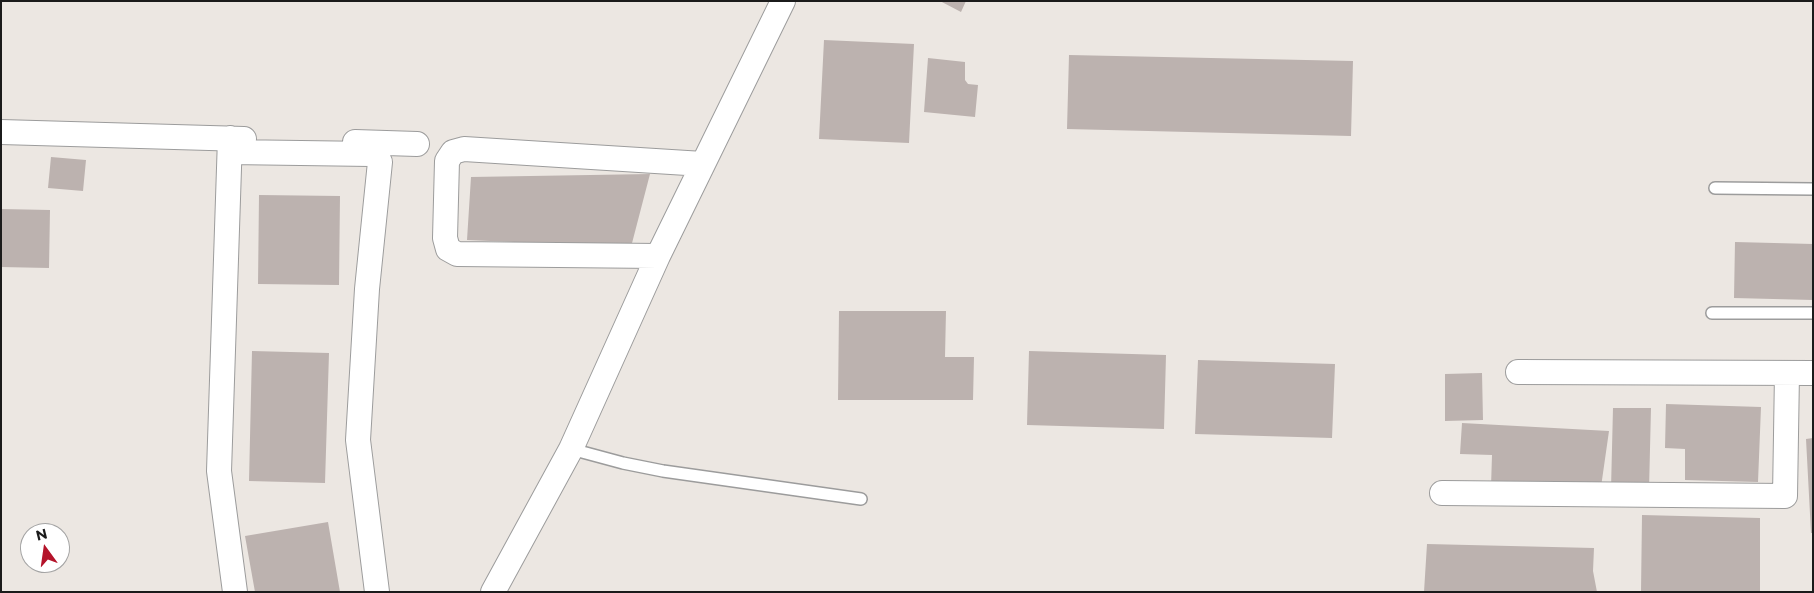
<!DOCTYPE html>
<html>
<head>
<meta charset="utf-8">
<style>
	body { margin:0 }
	#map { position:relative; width:1814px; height:593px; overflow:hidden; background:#ece7e2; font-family:Montserrat,sans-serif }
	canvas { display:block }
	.frame { position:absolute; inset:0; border:2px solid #1b1b1b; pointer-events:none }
	.north { position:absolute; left:20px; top:523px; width:50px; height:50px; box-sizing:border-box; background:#fff; border:1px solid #a4a4a4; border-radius:50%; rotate:346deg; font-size:14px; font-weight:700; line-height:20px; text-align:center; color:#1b1b1b }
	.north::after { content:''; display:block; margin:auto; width:18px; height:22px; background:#b4132a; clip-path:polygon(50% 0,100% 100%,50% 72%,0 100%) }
</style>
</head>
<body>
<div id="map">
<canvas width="1814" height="593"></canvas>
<div class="frame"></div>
<div class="north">N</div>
</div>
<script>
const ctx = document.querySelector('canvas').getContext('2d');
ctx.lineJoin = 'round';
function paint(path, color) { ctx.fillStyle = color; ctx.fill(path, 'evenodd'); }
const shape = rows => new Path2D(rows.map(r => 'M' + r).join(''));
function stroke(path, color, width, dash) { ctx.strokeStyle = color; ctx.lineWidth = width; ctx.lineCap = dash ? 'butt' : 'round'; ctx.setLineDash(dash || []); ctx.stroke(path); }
paint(shape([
	[940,1,966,1,961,12],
	[824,40,914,44,909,143,819,139],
	[1069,55,1353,61,1351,136,1067,129],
	[928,58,965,62,965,80,968,84,978,85,975,117,924,112],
	[51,157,86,160,83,191,48,188],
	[650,174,631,247,467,240,471,177],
	[259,195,340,196,339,285,258,284],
	[1,209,50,210,49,268,1,267],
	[1735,242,1813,244,1813,300,1734,298],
	[839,311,946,311,945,357,974,357,973,400,838,400],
	[252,351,329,353,325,483,249,481],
	[1029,351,1166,355,1164,429,1027,425],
	[1198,360,1335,364,1332,438,1195,434],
	[1482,373,1483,420,1445,421,1445,374],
	[1666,404,1761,407,1758,482,1685,480,1685,449,1665,448],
	[1613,408,1651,408,1649,490,1611,489],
	[1462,423,1609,431,1601,487,1491,487,1492,455,1460,454],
	[1813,438,1813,533,1811,533,1806,439],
	[1642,515,1760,518,1760,592,1641,592],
	[328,522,340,592,255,592,245,536],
	[1427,544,1594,548,1593,571,1597,592,1424,592]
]), '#bcb2af');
const lane = shape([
	[1715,188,1813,189],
	[1712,313,1813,313],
	[571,449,623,463,663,471,861,499]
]);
const street = shape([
	[1,132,244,139],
	[230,138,219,471,235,592],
	[355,142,417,144],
	[230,152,371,154,377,157,380,162,367,289,358,440,377,592],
	[658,256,457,254,448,249,445,238,447,161,453,152,464,149,703,164],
	[1518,372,1813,373],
	[1442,493,1785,496,1787,373],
	[493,592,571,449,658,256,783,1]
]);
stroke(lane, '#9c9c9c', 14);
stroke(street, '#9c9c9c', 26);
stroke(lane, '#fff', 11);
stroke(street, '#fff', 24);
</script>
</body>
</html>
